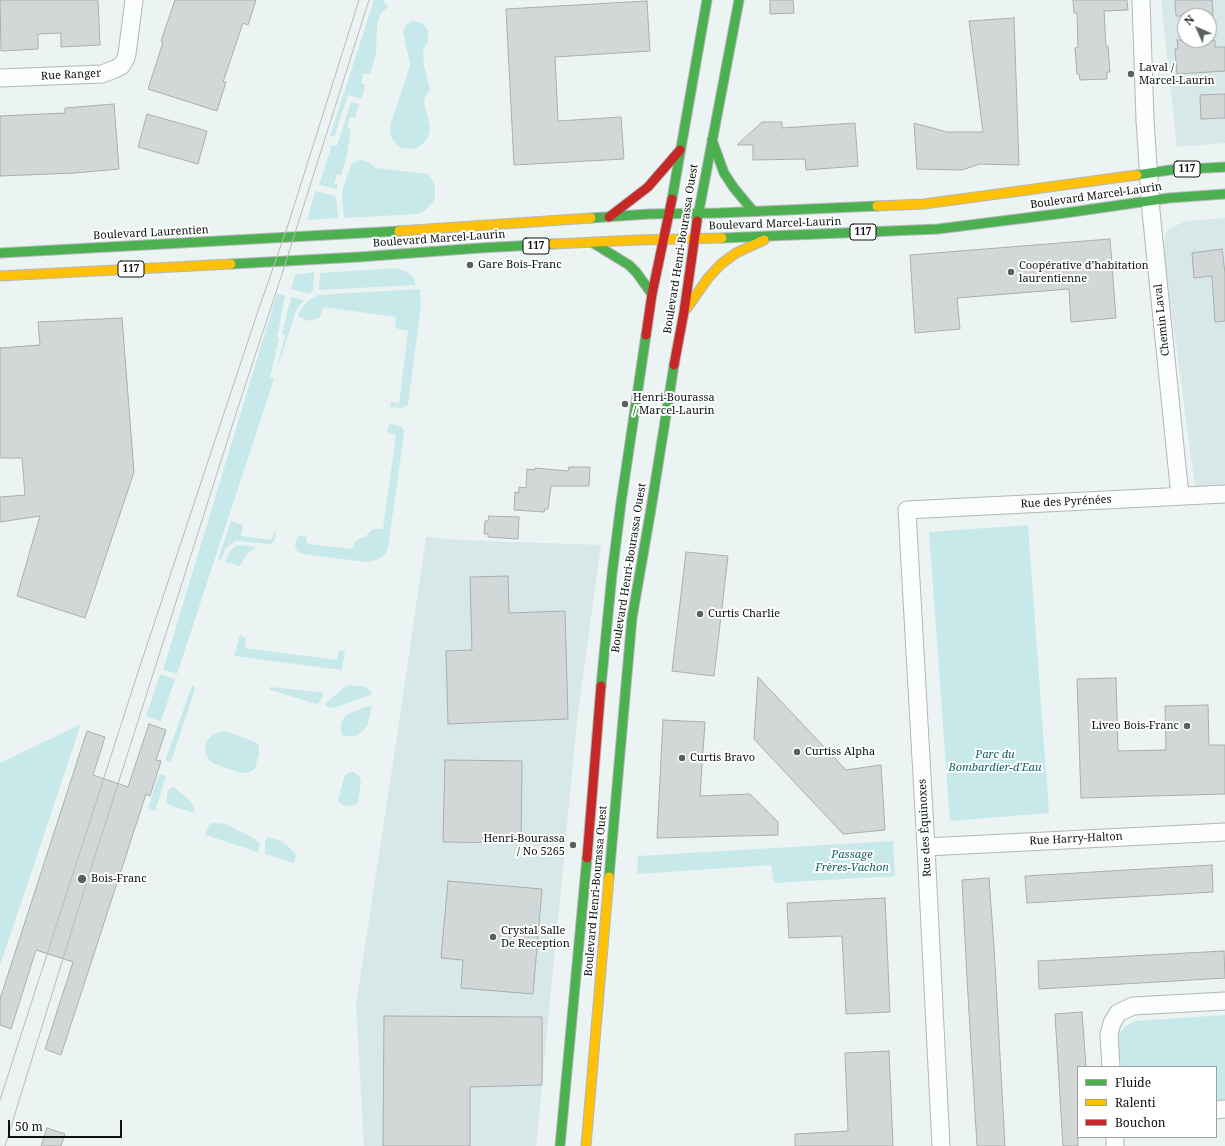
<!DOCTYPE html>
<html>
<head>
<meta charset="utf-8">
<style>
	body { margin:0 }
	#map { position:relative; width:1225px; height:1146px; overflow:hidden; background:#ecf3f3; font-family:"Noto Serif",serif }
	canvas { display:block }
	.legend { position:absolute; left:1077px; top:1066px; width:140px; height:72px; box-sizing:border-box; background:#fff; border:1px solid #9e9f9f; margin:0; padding:5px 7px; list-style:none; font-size:12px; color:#0c1010 }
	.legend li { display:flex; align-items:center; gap:8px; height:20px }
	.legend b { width:20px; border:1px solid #9e9f9f }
	.north { position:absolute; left:1177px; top:8px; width:40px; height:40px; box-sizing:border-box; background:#fff; border:1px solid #9e9f9f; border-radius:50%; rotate:315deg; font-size:11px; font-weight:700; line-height:16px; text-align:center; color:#0c1010 }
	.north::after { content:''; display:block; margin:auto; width:14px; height:18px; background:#5a5f5f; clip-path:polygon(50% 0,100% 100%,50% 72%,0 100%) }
	.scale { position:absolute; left:8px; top:1120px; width:114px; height:18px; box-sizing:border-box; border:2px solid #0c1010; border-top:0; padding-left:5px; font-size:12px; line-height:14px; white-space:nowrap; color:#0c1010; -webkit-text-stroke:3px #fff; paint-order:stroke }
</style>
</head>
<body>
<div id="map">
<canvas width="1225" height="1146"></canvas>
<ul class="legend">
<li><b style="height:5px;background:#4caf50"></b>Fluide</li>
<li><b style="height:5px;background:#ffc107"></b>Ralenti</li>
<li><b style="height:5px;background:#c62828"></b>Bouchon</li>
</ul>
<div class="north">N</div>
<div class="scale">50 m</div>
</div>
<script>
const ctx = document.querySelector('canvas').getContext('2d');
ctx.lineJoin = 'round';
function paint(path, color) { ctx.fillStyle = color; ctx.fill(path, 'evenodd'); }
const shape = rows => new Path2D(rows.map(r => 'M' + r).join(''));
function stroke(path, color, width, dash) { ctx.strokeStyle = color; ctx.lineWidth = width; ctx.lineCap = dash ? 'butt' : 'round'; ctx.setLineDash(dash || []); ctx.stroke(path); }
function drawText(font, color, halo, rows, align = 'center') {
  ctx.font = font + ' "Noto Serif",serif'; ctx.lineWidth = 4; ctx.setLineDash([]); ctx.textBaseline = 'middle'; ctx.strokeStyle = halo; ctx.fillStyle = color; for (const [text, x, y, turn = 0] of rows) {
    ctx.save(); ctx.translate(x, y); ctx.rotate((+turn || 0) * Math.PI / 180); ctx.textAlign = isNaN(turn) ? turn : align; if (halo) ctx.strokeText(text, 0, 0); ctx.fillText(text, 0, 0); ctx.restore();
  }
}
paint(shape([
	[1161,0,1225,0,1225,143,1177,147],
	[1185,16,1209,16,1209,40,1185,40],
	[1225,218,1225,485,1195,486,1163,249,1167,230,1186,221],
	[426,537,458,540,601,545,578,712,536,1146,364,1146,356,1005,398,730]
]), '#d8e7e7');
paint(shape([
	[374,0,384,0,383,1,388,6,380,15,377,26,376,54,370,74,364,73,361,83,365,85,362,99,348,95,334,137,330,136],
	[412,21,419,22,422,23,427,29,428,31,428,42,423,49,424,65,430,90,425,97,424,102,430,127,428,137,423,144,416,148,409,149,401,148,397,145,391,137,390,132,391,123,408,72,410,64,403,32,406,25],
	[351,102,359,104,355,118,350,117,347,127,351,130,347,154,341,175,337,175,334,183,338,185,337,189,319,185,332,145,337,146],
	[362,160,367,161,376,168,427,174,432,179,435,186,435,198,433,202,426,210,417,214,344,218,342,195,343,188,351,165,356,161],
	[315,191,336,196,338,218,307,220],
	[396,268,404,271,411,275,415,280,415,285,319,290,320,273],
	[314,272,313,291,309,294,291,289,295,275],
	[420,289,421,306,408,404,406,406,402,408,390,407,391,402,399,403,408,331,395,328,396,317,323,307,320,317,310,321,298,317,300,311,308,301,318,295],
	[277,293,285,296,277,338,279,339,270,377,274,379,177,674,163,670],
	[291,297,304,300,296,311,276,372,285,335,282,334],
	[389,424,400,426,404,430,404,433,388,548,385,554,377,560,366,562,303,554,297,551,295,546,297,538,300,535,307,537,306,541,309,544,352,549,355,542,359,539,365,537,373,529,383,529,396,435,387,432],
	[231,521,243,525,241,536,271,540,272,538,274,533,276,533,275,539,272,543,269,544,239,541,235,541,226,548,221,560,218,560],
	[1028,525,1049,813,950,821,929,532],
	[239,545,257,547,251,550,247,554,240,566,225,562,230,551,235,546],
	[240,635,246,638,245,648,337,660,339,650,345,651,342,670,234,656],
	[160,674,175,679,161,721,146,717],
	[350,685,366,687,370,691,372,694,337,707,333,708,326,706,325,704,343,688],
	[192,686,194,686,195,689,171,762,165,761],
	[270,687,319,692,323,693,323,696,319,703,316,704,271,690,269,689],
	[372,706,368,724,363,731,356,736,344,736,341,734,341,723,346,715,365,707],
	[81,724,33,868,0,965,0,763],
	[222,731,228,732,253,741,259,745,259,754,255,768,252,771,246,773,242,773,214,764,209,760,205,752,206,743,207,740,214,734],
	[352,772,354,772,359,776,361,781,358,802,356,804,350,806,343,805,340,803,338,800,344,777,348,773],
	[159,774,166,776,155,811,148,808],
	[173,787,177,790,188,799,194,806,194,812,191,812,169,805,166,802,168,790],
	[213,823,226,824,255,839,260,844,258,852,205,835,209,825],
	[270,837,283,842,295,853,296,856,294,863,265,854,265,841,267,838],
	[893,841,895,876,774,883,771,865,637,874,638,856],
	[1225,1015,1225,1100,1216,1101,1216,1067,1120,1067,1118,1035,1126,1026,1135,1021]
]), '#c8e9ea');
const building = shape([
	[0,0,98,0,100,45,61,47,61,33,38,34,38,49,1,51,0,0],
	[175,0,256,0,248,25,243,23,223,82,226,82,217,111,148,89,163,42,161,41,175,0],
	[770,0,793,0,794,13,770,14,770,0],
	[1073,0,1127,0,1128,10,1104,11,1106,46,1108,46,1110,72,1107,72,1107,79,1080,80,1079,74,1077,74,1075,48,1078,47,1077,13,1074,13,1073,0],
	[1175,0,1212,0,1213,16,1176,16,1175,0],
	[647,1,650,51,555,57,558,121,621,117,624,159,514,165,506,9,647,1],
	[1014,18,1019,165,980,164,962,170,917,169,914,123,947,132,983,132,969,21,1014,18],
	[1177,40,1215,40,1215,47,1225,47,1225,71,1177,74,1175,49,1178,49,1177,40],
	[1225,94,1225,118,1201,119,1200,95,1225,94],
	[114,104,119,169,75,173,0,176,0,116,65,113,65,108,114,104],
	[147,114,207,131,198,164,138,147,147,114],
	[762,122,782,122,782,128,855,123,858,166,806,170,805,159,753,160,753,145,737,145,762,122],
	[1110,239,1116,318,1071,322,1069,289,957,298,960,329,915,333,910,255,1110,239],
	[1222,249,1225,273,1225,321,1215,322,1212,276,1194,278,1192,253,1222,249],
	[122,318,134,472,85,618,17,596,40,516,0,522,0,497,25,495,22,458,0,458,0,348,40,345,38,322,122,318],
	[569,467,590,467,589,486,551,486,548,509,545,509,544,512,514,510,515,492,519,493,519,487,526,488,527,469,535,470,535,468,568,471,569,467],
	[489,516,519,517,518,539,488,537,488,534,484,534,485,521,488,521,489,516],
	[686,552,728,556,714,676,672,671,686,552],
	[508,576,509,613,565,611,568,719,448,724,446,651,472,650,470,577,508,576],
	[758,677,846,770,881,765,885,830,843,834,754,739,758,677],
	[1116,678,1118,751,1166,750,1165,706,1208,705,1209,745,1225,745,1225,794,1081,798,1077,679,1116,678],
	[663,720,705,722,700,796,750,794,778,822,778,835,657,838,663,720],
	[149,724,166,730,156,760,161,761,150,796,146,794,61,1055,45,1049,73,962,36,950,11,1029,0,1025,0,999,87,731,105,737,93,775,128,787,149,724],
	[445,760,522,761,521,843,443,842,445,760],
	[1212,865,1213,892,1027,903,1025,876,1212,865],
	[989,878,994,947,1005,1146,977,1146,967,979,962,880,989,878],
	[448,881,542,889,533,994,461,988,463,960,441,958,448,881],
	[885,898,890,1012,846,1014,842,936,789,938,787,903,885,898],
	[1224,951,1225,978,1039,989,1038,961,1224,951],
	[1082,1012,1086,1067,1078,1067,1078,1146,1063,1146,1055,1014,1082,1012],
	[384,1016,542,1017,542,1085,470,1087,470,1146,383,1146,384,1016],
	[889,1051,893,1146,795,1146,795,1134,848,1131,845,1053,889,1051],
	[47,1128,65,1134,61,1146,41,1146,47,1128]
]);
paint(building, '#d2d8d8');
stroke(building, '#a9aeae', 1);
const street = shape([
	[1141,0,1145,120,1151,211,1180,496],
	[0,78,102,74,115,69,121,66,125,60,127,54,134,0],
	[926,847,1225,832],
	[1111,1067,1109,1035,1112,1023,1118,1013,1133,1006,1225,1001],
	[1216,1110,1225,1109],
	[1115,1137,1115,1146],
	[941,1146,926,847,907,510,1225,494]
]);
const fast = shape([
	[712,140,724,173,734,188,753,211],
	[1137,175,1170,170,1225,167],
	[672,199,707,0],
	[591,218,649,214,719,213,877,206],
	[697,221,739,0],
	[722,238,938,229,1065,213,1169,198,1225,194],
	[593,243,629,265,636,272,652,294],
	[0,253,399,231],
	[231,264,359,257,480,248,553,244],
	[601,686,612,574,621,503,646,335],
	[609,877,632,618,651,509,674,365],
	[560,1146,587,858]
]);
const slow = shape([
	[877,206,924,204,1137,175],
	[399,231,591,218],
	[553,244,638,240,722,238],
	[0,276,231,264],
	[687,308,708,278,721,264,736,253,764,240],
	[586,1146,609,877]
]);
const jam = shape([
	[609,217,648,187,680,150],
	[646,335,652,294,672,199],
	[674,365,684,312,697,221],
	[587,858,601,686]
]);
stroke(street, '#b2b7b7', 19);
stroke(fast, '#b2b7b7', 11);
stroke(slow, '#b2b7b7', 11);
stroke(jam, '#b2b7b7', 11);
stroke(street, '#fcfdfd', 17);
stroke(fast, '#4caf50', 9);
stroke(slow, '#ffc107', 9);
stroke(jam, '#c62828', 9);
stroke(shape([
	[0,1100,138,672,258,311,288,225,359,0],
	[5,1146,87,881,242,395,282,274,369,0]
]), '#b9baba', 1);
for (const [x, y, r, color] of [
	[1131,74,4,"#5a5f5f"],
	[470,265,4,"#5a5f5f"],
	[1011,272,4,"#5a5f5f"],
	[625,404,4,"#5a5f5f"],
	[700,614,4,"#5a5f5f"],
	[1187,726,4,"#5a5f5f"],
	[797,752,4,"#5a5f5f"],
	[682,758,4,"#5a5f5f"],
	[573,845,4,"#5a5f5f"],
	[82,879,5,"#5a5f5f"],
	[493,937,4,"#5a5f5f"]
]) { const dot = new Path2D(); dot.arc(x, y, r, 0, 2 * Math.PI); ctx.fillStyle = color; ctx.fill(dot); stroke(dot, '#fff', 1.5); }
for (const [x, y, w] of [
	[1187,169,26],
	[863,232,26],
	[536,246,26],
	[131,269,26]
]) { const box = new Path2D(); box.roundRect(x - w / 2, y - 8, w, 16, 3); ctx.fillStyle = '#fff'; ctx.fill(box); stroke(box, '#0c1010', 1); }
drawText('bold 10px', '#0c1010', null, [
	["117",1187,169],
	["117",863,232],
	["117",536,246],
	["117",131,269]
]);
drawText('11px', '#0c1010', '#fff', [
	["Laval /",1139,68],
	["Marcel-Laurin",1139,81],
	["Gare Bois-Franc",478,265],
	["Coopérative d’habitation",1019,266],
	["laurentienne",1019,279],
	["Henri-Bourassa",633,398],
	["/ Marcel-Laurin",633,411],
	["Curtis Charlie",708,614],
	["Liveo Bois-Franc",1179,726,"right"],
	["Curtiss Alpha",805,752],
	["Curtis Bravo",690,758],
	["Henri-Bourassa",565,839,"right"],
	["/ No 5265",565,852,"right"],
	["Bois-Franc",91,879],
	["Crystal Salle",501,931],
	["De Reception",501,944]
], 'left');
drawText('11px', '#0c1010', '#fff', [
	["Rue Ranger",71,75,-3],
	["Boulevard Marcel-Laurin",1096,196,-8],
	["Boulevard Marcel-Laurin",775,224,-2],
	["Boulevard Laurentien",151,233,-3],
	["Boulevard Marcel-Laurin",439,239,-4],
	["Boulevard Henri-Bourassa Ouest",681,249,-81],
	["Chemin Laval",1162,320,-96],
	["Rue des Pyrénées",1066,502,-3],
	["Boulevard Henri-Bourassa Ouest",629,568,-81],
	["Rue des Équinoxes",925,828,-93],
	["Rue Harry-Halton",1076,839,-3],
	["Boulevard Henri-Bourassa Ouest",596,891,-85]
]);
drawText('italic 11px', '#0f5f61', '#fff', [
	["Parc du",995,755],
	["Bombardier-d'Eau",995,768],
	["Passage",852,855],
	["Frères-Vachon",852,868]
]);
</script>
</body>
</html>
